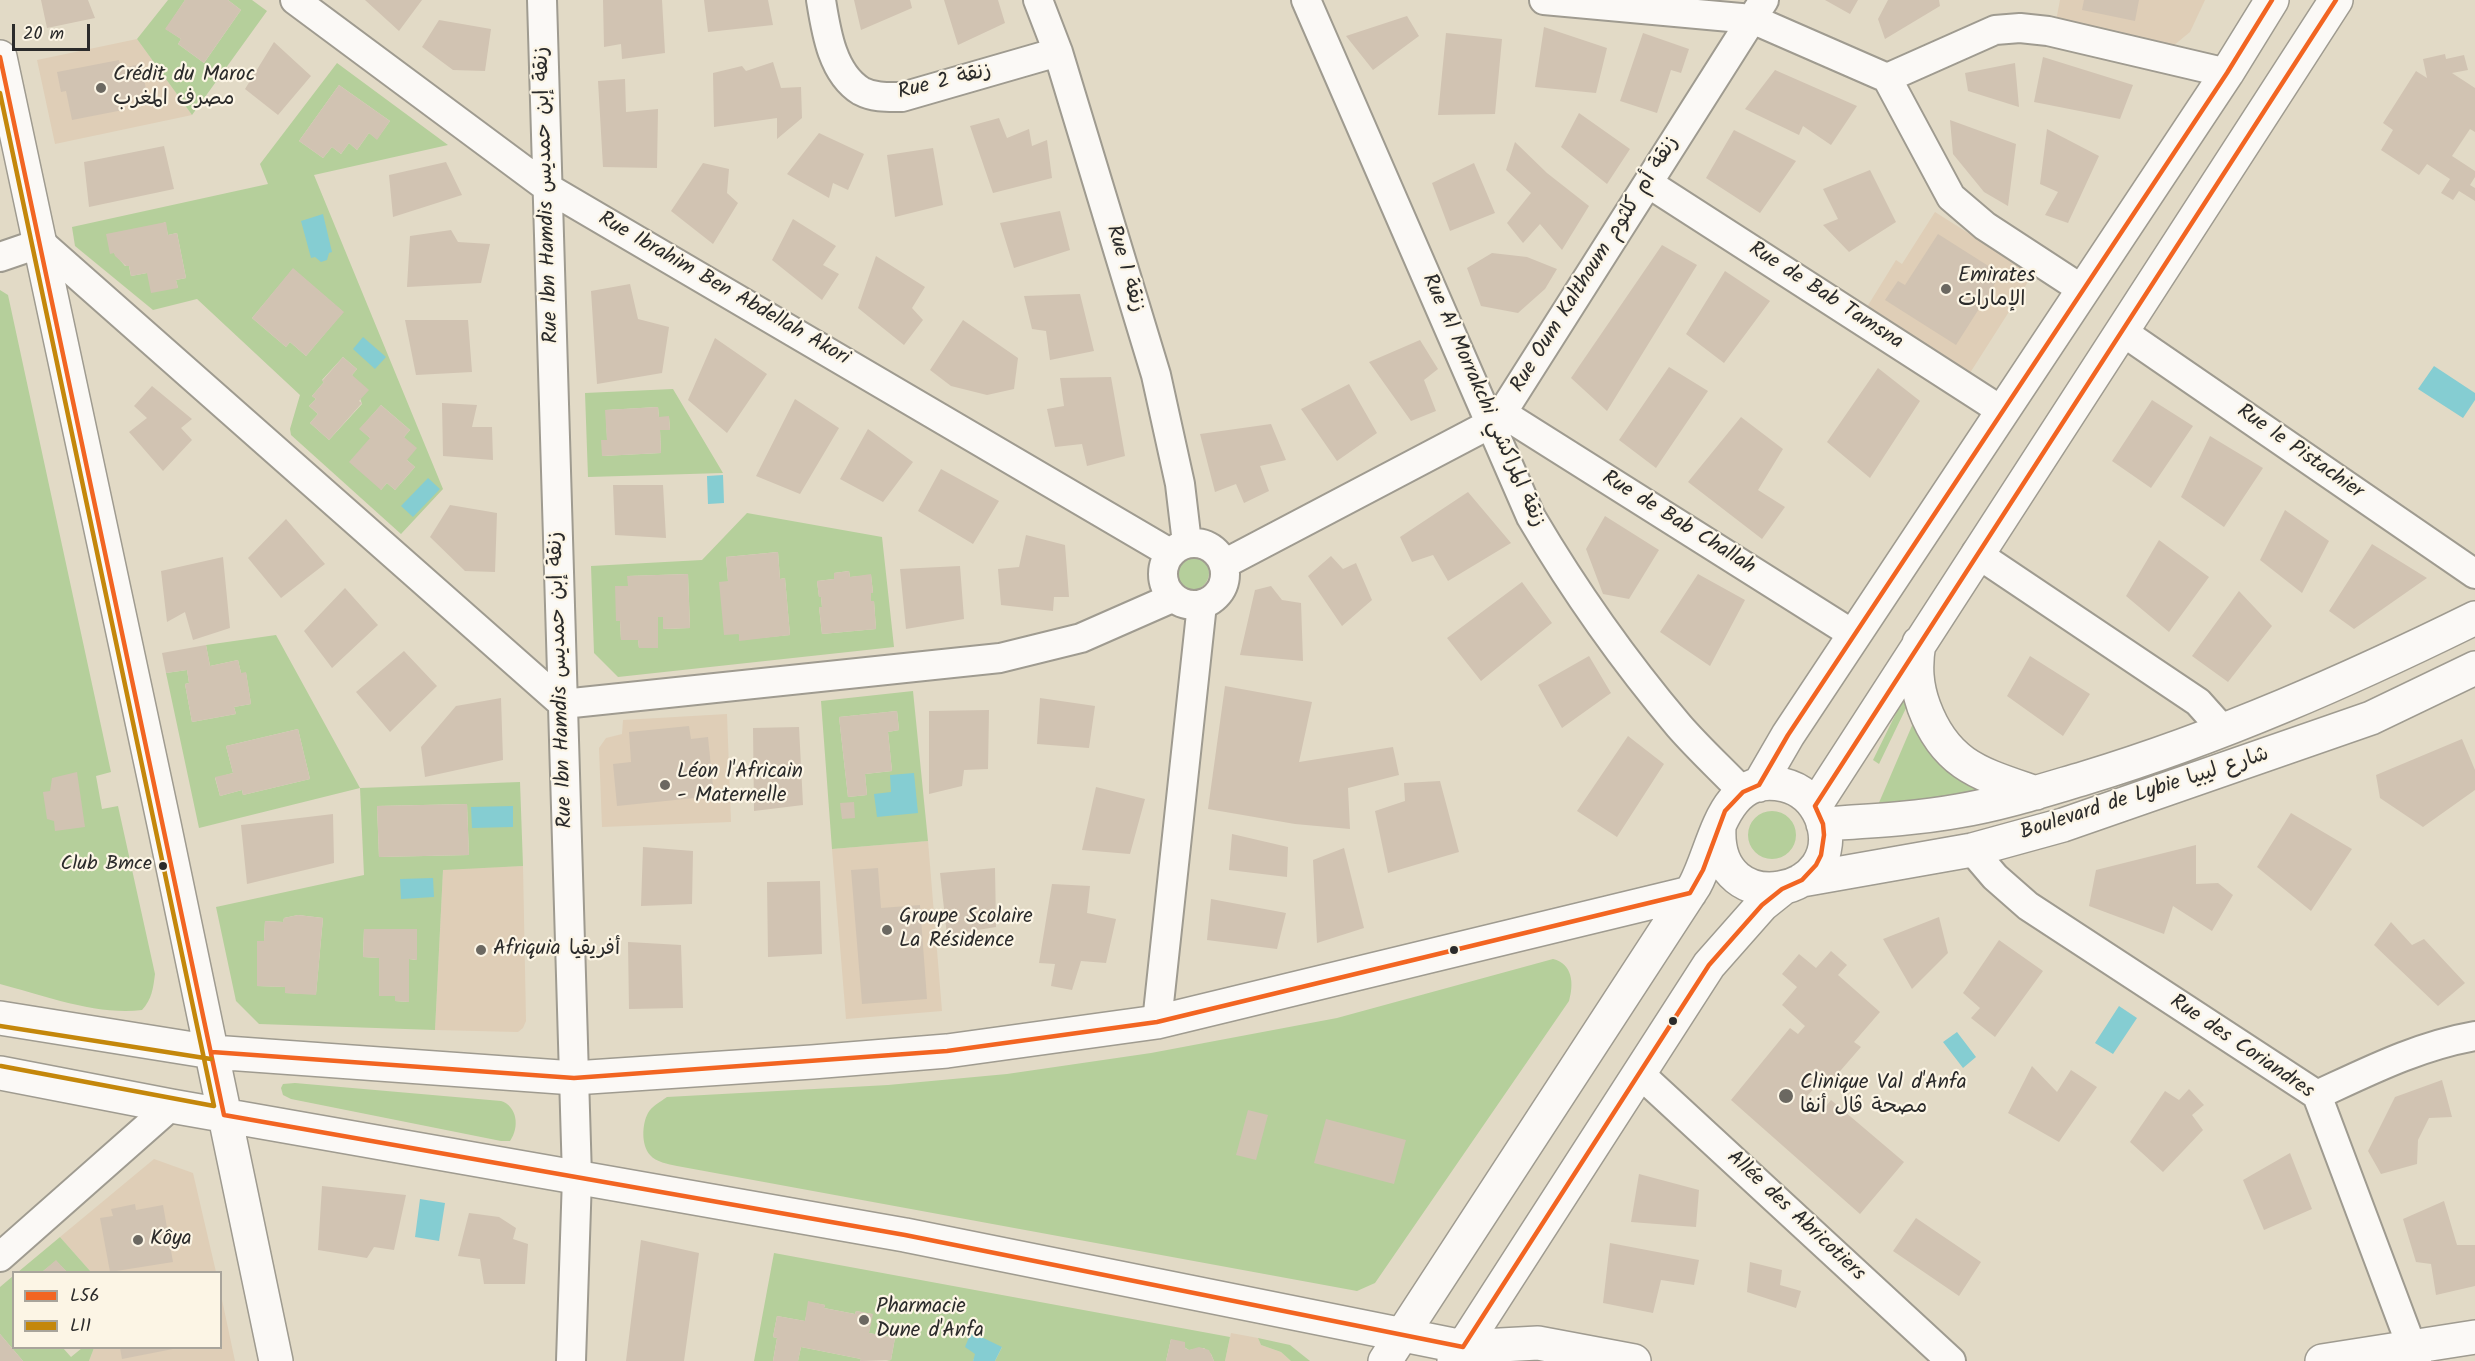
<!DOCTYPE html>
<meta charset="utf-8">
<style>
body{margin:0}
#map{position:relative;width:2475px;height:1361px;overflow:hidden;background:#e2dac6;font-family:Kalam,sans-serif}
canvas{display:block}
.legend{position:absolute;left:12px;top:1271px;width:210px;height:78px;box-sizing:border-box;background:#fcf5e5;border:2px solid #a8a49b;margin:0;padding:8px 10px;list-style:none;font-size:18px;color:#2b2b2b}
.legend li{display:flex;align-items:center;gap:12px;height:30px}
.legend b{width:30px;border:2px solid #a8a49b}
.scale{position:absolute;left:12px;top:24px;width:78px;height:27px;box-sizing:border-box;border:3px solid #2b2b2b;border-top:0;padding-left:8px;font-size:18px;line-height:21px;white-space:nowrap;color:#2b2b2b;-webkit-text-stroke:4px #fcf5e5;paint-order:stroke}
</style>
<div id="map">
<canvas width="2475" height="1361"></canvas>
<ul class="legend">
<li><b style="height:8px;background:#f26522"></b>L56</li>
<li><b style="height:8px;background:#c4870b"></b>L11</li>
</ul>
<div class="scale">20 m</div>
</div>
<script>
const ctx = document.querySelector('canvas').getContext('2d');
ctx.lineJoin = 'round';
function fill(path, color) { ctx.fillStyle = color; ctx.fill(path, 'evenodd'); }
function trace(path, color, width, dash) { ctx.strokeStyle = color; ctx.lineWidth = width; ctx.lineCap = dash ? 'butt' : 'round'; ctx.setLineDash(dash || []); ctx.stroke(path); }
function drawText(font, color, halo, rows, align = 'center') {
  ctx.font = font + ' Kalam,"Playpen Sans Arabic",sans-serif'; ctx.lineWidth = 4.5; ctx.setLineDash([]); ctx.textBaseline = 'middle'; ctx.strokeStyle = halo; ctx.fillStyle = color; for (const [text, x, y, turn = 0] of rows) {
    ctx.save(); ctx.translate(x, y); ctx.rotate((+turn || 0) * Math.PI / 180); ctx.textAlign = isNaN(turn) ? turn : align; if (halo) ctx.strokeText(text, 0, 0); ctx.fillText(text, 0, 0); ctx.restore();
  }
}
const built = new Path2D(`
 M2060 0H2205L2190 32 2173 46 2056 21Z
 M137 39 192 115 55 144 37 60Z
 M1935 212 2033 274 1970 373 1867 307 1896 260 1902 264Z
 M727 714 731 822 602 827 599 748 606 738 622 734 623 720Z
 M928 841 942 1011 846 1019 832 849Z
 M523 866 526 1021 523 1028 518 1032 435 1030 443 869Z
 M154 1159 193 1173 216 1272H91L60 1237Z
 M221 1295 235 1361H89L94 1348H220Z
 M1231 1333 1258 1338 1261 1345 1281 1352 1291 1361H1225Z`);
const green = new Path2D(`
 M168 0H185L166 29 181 39 178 44 204 63 241 10 228 0H252L267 11 192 115 137 39Z
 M337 63 448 145 314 175 443 489 401 534 291 435 290 429 300 395 197 299 153 310 75 246 72 227 268 184 260 164ZM339 85 390 121 377 139 369 133 357 150 349 143 341 154 332 147 323 158 299 141ZM165 222 168 235 177 233 186 278 176 280 178 288 147 273 131 276 129 266H125L114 253ZM293 269 343 312 306 356 290 342 286 347 252 318ZM343 357 357 369 352 375 362 404 329 440 310 423 318 414 309 406 316 399 312 396 324 382 322 380ZM381 405 410 430 404 437 407 460 415 467 395 490 387 483 381 490 370 438 360 429Z
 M0 290 8 295 111 772 96 776 102 809 118 806 155 974C153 989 152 999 142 1010 98 1016 42 995 0 984Z
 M673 389 723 473 588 477 585 393ZM658 407 659 417H669L670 430H660L661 453 602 456 607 440 606 410Z
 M747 513 882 537 894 647 618 677 594 653 591 566 702 560ZM778 552 780 579 785 578 790 635 740 640 728 581 726 557ZM849 571 850 577 871 575 873 593H871V601H874L876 629 822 634 819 607H822L821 597H819L817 581 834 579V573ZM688 574 690 628 664 629 663 617H658V648H639L638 640H621L620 621H616V586H628V576Z
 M1175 573a17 17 0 1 1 34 0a17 17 0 1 1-34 0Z
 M276 635 360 788 520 782 523 866 443 870 435 1030 259 1024 236 1001 216 907 364 875 360 788 199 828 166 673 187 670 189 683 185 684 192 722 236 714 234 707 251 704 246 673H241L238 660 210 666 206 645ZM298 729 310 779 243 795 242 790 220 796 215 778 233 773 226 746ZM467 804 469 855 379 857 377 806ZM298 915 323 918 316 994 285 993V987L257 986V942L264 941 265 921 283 922 284 918ZM364 929H417L416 960 409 959 408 1002 395 1001V996H379V958L363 957Z
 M913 691 928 841 832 849 821 701ZM897 711 899 730 888 732 892 771 865 774 867 795 848 797 839 717Z
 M1907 691 1908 704 1879 764 1873 760Z
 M1917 714 1980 789 1979 792 1878 805Z
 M1748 835a24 24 0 1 1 48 0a24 24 0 1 1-48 0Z
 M1553 959C1573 964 1574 984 1569 1001L1375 1283 1357 1291 677 1166C668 1164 656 1162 650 1155 641 1145 642 1124 648 1113 652 1106 660 1102 667 1097L888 1085 1007 1074 1151 1053 1337 1018Z
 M295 1083 501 1101C517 1106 520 1127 510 1141H501L291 1099 283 1095 281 1088 283 1084Z
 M60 1237 91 1272H67L56 1261 42 1272H18Z
 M774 1253 1230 1337 1225 1361H1214L1211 1354 1204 1348 1189 1350 1171 1339 1166 1361H995L1002 1347 976 1354 973 1361H886L891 1360 895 1338 869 1333 872 1314 856 1311 855 1314 824 1308 825 1305 809 1302 805 1321 777 1316 773 1337 777 1338 773 1361H754Z
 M13 1276 14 1348H63L71 1357 82 1348H94L89 1361H23L0 1334V1287Z
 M1258 1338 1290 1345 1310 1361H1291L1281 1352 1261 1345Z
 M801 1347 861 1359 860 1361H798Z`);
const water = new Path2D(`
 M323 214 332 252 329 253 327 260 321 262 315 257 311 258 301 221Z
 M363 337 386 357 375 369 353 349Z
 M2434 366 2475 393V400L2463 418 2418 389Z
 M723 475 724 503 708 504 707 476Z
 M428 478 440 489 413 517 401 506Z
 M914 773 918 813 877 817 874 794 891 792 890 775Z
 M513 806V827L472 828 471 807Z
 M433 878 434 897 401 899 400 879Z
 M2119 1006 2137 1018 2113 1054 2095 1043Z
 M1957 1032 1976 1057 1963 1068 1943 1042Z
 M420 1199 445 1203 439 1241 415 1237Z
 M971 1332 1002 1347 995 1361H973L975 1354 965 1347Z`);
const building = new Path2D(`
 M41 0H88L95 18 47 28Z
 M185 0H228L241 10 204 63 178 44 181 39 165 29Z
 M365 0H422L399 31Z
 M603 0H662L665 53 622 59 621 44 604 47Z
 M704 0H768L773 25 708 32Z
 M854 0H910L912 8 861 30Z
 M944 0H998L1005 23 958 45Z
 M1825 0H1858L1850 14Z
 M1888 0H1939L1940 6 1885 39 1878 19Z
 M2084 0H2139L2135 21 2082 10Z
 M1407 16 1419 36 1373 70 1346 36Z
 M439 20 491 29 485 71 453 70 422 47Z
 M1544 27 1607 48 1596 93 1535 87Z
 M1446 33 1502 39 1495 114 1438 115Z
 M1643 33 1689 49 1681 73 1671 70 1657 113 1620 101Z
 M274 42 311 76 278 115 245 89Z
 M2445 54 2446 59 2464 55 2468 70 2452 73 2475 88V132L2470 129 2452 156 2475 171V177L2470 185 2475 188V201L2459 191 2453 200 2441 193 2450 179 2427 164 2419 175 2381 150 2393 130 2383 123 2416 71 2427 78 2423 59Z
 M2043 57 2133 85 2120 119 2034 102Z
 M119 60 121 68 141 64 147 94 132 97 133 102 122 105 123 110 72 120 66 91 61 92 57 72Z
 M773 62 781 88 801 87 802 118 777 139V118L714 127 713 73 742 66 746 71Z
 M2015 63 2019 107 1968 91 1965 73Z
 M1775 70 1857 106 1831 145 1803 126 1799 135 1745 109Z
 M625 79 626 112 658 109 657 168 603 167 598 81Z
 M339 85 390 121 377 140 369 133 357 150 349 143 341 154 332 147 323 158 299 141Z
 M1579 113 1630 149 1607 184 1561 147Z
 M999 118 1007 138 1029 129 1032 146 1047 140 1052 178 993 193 970 126Z
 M1950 120 2016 144 2008 206 1984 192 1953 154Z
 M2047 129 2099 156 2068 223 2045 215 2058 192 2040 184Z
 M1734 130 1796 161 1760 213 1706 178Z
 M819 133 864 154 848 190 833 183 829 198 787 174Z
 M1515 142 1547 173 1589 206 1562 250 1540 224 1523 243 1507 223 1531 193 1506 170Z
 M164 146 174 189 89 207 84 162Z
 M933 148 943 205 895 217 887 155Z
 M446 162 462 195 393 217 389 175Z
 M703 163 729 169 727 193 738 203 713 244 671 211Z
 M1474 163 1495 213 1450 231 1432 183Z
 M1870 170 1896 222 1849 252 1823 225 1838 219 1823 189Z
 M1060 211 1070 250 1014 268 1000 223Z
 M793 219 836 246 823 265 839 274 822 300 772 260Z
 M166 222 168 235 177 233 186 278 176 280 178 288 151 293 147 273 131 276 129 266H126L115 256 114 253 110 254 106 234Z
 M451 230 458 242 490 244 481 283 407 287 410 236Z
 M1938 234 2001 274 1956 345 1885 300 1898 281 1905 285Z
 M1662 245 1697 265 1607 411 1571 378Z
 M1492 253 1527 257 1557 269 1545 289 1518 313 1481 306 1467 268Z
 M876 256 925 287 912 308 923 320 904 345 858 308Z
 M293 268 344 312 306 356 290 342 286 347 252 318Z
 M1725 271 1770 301 1724 363 1686 334Z
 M630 284 638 319 669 327 662 373 597 384 591 291Z
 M1080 294 1094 351 1050 360 1046 331 1032 329 1024 296Z
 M405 320H468L472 372 416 375Z
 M963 320 1018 358 1014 389 987 395 951 386 930 370Z
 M715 338 767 374 727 433 688 400Z
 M1420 340 1438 369 1424 380 1436 411 1411 421 1369 362Z
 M343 357 357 369 352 375 369 390 359 401 362 403 329 440 310 423 318 414 309 406 316 399 312 396 324 382 322 381Z
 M1669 367 1708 391 1656 468 1619 440Z
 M1878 368 1920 401 1870 478 1827 442Z
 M1111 377 1125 456 1087 466 1082 444 1055 447 1047 409 1064 406 1060 378Z
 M1349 384 1377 433 1337 461 1301 409Z
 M152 386 192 419 181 428 192 440 163 471 129 432 147 418 134 406Z
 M795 399 839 428 800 494 756 476Z
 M2152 400 2193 426 2151 488 2112 461Z
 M442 403 477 405 472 427H492L493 460 443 456Z
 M381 405 410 430 404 437 417 448 407 460 415 467 395 490 387 483 381 490 349 462 370 438 359 429Z
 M658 407 659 417 669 416 670 430H660L661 453 602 456 601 440H607L605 410Z
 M1741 417 1783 449 1758 490 1785 507 1762 539 1688 482Z
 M1271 424 1286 460 1260 466 1269 491 1244 503 1236 484 1215 492 1200 434Z
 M868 429 913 462 883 502 840 479Z
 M2210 436 2263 468 2224 527 2181 497Z
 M941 469 999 501 973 544 918 511Z
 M613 485H663L666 538 615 535Z
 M1468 492 1511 543 1448 581 1433 555 1412 562 1400 537Z
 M450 505 497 513 495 572 465 571 430 537Z
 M2285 510 2329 541 2302 593 2260 560Z
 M1605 516 1659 550 1629 599 1603 594 1586 549Z
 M286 519 325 564 281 598 248 558Z
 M1026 535 1065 545 1069 597H1054L1053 611 1001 605 998 569 1019 567Z
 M2159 540 2209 577 2169 632 2126 596Z
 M2372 544 2427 578 2354 629 2329 611Z
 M778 552 780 579 785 578 790 635 739 641V634L724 635 719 582 728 581 726 557Z
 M1331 556 1343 569 1356 563 1372 600 1342 626 1308 576Z
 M223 557 230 628 193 640 185 612 167 622 161 571Z
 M960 566 964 619 906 629 900 569Z
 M849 571 850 577 871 574 873 593H871V601H874L876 629 822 634 819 607H822L821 597H819L817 581 834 579V573Z
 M688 574 690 628 663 629V617H658V648H639L638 640H621L620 621H616L615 586H628L627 576Z
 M1698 574 1745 600 1710 666 1660 632Z
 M1522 582 1552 623 1481 681 1447 638Z
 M1271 586 1282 600 1301 603 1303 661 1240 655 1255 590Z
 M345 588 378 625 332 668 304 631Z
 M2239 591 2272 626 2228 682 2192 656Z
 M206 645 210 666 238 660 241 673 246 672 251 704 234 707 236 714 192 722 185 684 189 683 187 670 166 673 162 653Z
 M404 651 437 686 390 732 356 692Z
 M1589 656 1611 693 1562 728 1538 685Z
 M2030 656 2090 694 2063 736 2007 696Z
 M1225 686 1312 702 1299 762 1393 747 1399 775 1348 788 1350 829 1295 824 1208 809Z
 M501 698 503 760 425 777 421 747 456 706Z
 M1040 698 1095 706 1089 748 1037 744Z
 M989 710 988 769 964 770 962 786 929 794V711Z
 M897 711 899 730 888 732 892 771 865 774 867 795 848 797 839 717Z
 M689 726 691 739 708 737 714 796 617 806 613 764 631 762 629 732Z
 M799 727 803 805 754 811 753 728Z
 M298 729 310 779 243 795 242 790 220 796 215 777 233 773 226 746Z
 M1628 736 1664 764 1617 837 1577 811Z
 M2462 739 2475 770V790L2423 827 2380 798 2376 775Z
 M77 772 85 827 55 831 54 821 47 819 43 792 50 791 52 778Z
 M1440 781 1459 852 1388 873 1375 811 1405 801 1404 783Z
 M1096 787 1145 799 1130 854 1082 850Z
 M854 802 855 818 842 819 840 803Z
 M467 804 469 855 379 857 377 806Z
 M2291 813 2352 849 2311 911 2257 867Z
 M333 814 334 863 247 884 241 825Z
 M1232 834 1288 847 1287 877 1229 870Z
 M2196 845V884L2218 883 2233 895 2212 931 2173 906 2164 934 2089 906 2096 870Z
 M643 847 693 851 692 904 641 906Z
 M1344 848 1364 928 1317 943 1313 860Z
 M878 868 881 908 920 905 927 999 862 1004 851 870Z
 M995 868 996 927 947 935 940 873Z
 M820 881 822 954 768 957 767 882Z
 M1052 884 1090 886 1087 913 1116 919 1106 963 1081 961 1072 990 1051 986 1055 964 1039 963Z
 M1211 899 1286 913 1277 949 1207 940Z
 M298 915 323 918 316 995 285 993V987L257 986V941H264L265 921 283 922 284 918Z
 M1939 917 1948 953 1912 989 1883 939Z
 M2391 922 2412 945 2424 939 2465 983 2438 1006 2374 945Z
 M364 929H417V960L409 959V1002L395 1001V996H379V958L363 957Z
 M1999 940 2043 971 1995 1037 1971 1018 1980 1008 1963 993Z
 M628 942 681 945 683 1008 629 1009Z
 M1831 951 1847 965 1838 975 1880 1012 1854 1042 1861 1047 1828 1085 1822 1080 1807 1096 1823 1110 1831 1100 1904 1162 1860 1214 1731 1100 1790 1028 1798 1034 1805 1026 1782 1005 1797 987 1782 974 1799 954 1816 968Z
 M2032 1066 2057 1092 2071 1070 2097 1087 2059 1142 2008 1113Z
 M2442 1080 2452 1117 2429 1118 2418 1140 2417 1164 2381 1174 2368 1151 2395 1097Z
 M2189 1089 2204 1105 2192 1115 2203 1130 2163 1172 2130 1142 2165 1091 2179 1100Z
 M1248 1110 1268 1115 1256 1160 1236 1155Z
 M1326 1119 1406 1140 1394 1184 1314 1163Z
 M2290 1153 2312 1209 2264 1230 2243 1180Z
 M1639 1174 1699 1190 1696 1227 1631 1222Z
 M322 1186 406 1195 394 1250 374 1247 367 1258 318 1250Z
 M2444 1201 2457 1245H2475V1286L2436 1295 2431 1264 2416 1262 2403 1219Z
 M135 1204 136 1210 163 1205 173 1262 110 1272 100 1218 113 1216 111 1209Z
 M469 1213 499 1217 516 1228 513 1239 528 1244 525 1284H484L480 1259 458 1256Z
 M1916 1218 1981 1262 1959 1296 1893 1251Z
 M641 1240 699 1253 684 1361H626Z
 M1610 1243 1699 1260 1694 1285 1661 1280 1653 1313 1603 1303Z
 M56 1260 67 1272H42Z
 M1750 1262 1782 1270 1780 1285 1801 1291 1796 1308 1747 1292Z
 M808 1301 825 1305 824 1308 855 1314 856 1311 873 1314 869 1333 895 1338 891 1360 860 1361 861 1359 801 1347 798 1361H773L777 1338 773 1337 777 1316 805 1321Z
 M0 1334 23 1361H0Z
 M1171 1339 1185 1342V1348L1189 1350 1199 1347 1209 1350 1214 1361H1166Z
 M120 1348H173V1349L122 1359Z`);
const minor = new Path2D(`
 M295 0 548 188 1170 553
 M542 0 577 1177 571 1361
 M821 0C826 31 832 73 861 91 874 98 889 97 902 97L1058 52
 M1038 0 1058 52 1156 375 1180 484 1187 543
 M1306 0 1531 517C1574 590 1624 661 1679 726 1699 749 1722 770 1743 792
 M1544 0 1752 19 1887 78 1951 197 1985 226 2083 290
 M1887 78 1995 30 2020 28 2048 31 2227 73
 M1648 183 2002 411
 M0 257 41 243 563 704 1000 658 1081 638 1172 598
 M2123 332 2475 574
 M1502 413 1854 635
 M1163 574a31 31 0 1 1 62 0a31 31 0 1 1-62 0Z
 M1976 553 2198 702 2223 730
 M1224 564 1490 424 1502 413 1764 0
 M1972 850 1995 877 2028 906 2317 1095 2417 1361
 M1157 1022 1202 604
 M1640 1074 1951 1361
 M2317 1095C2369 1071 2418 1046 2475 1036
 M0 1257 171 1106`);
const tertiary = new Path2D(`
 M1463 1347 1538 1343 1634 1361
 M2322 1361 2475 1337`);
const secondary = new Path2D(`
 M0 57 164 824 276 1361
 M1919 643C1915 666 1916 685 1924 707 1946 766 1981 774 2036 793
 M1759 785 1788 735 2227 73 2272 0
 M1815 806C1987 536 2163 269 2336 0
 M1823 824C1868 821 1914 819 1958 811 2001 804 2044 790 2085 778 2220 737 2349 680 2475 618
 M1802 880 1972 850 2063 825 2371 718 2475 668
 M0 1018 212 1052 574 1078 812 1062 947 1051 1157 1022 1690 893
 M0 1073 171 1106 905 1235 1463 1347
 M1385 1361 1695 885C1716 846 1722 771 1784 785 1801 789 1814 801 1821 817 1852 896 1714 924 1719 828
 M1454 1361 1709 965 1762 905 1782 889`);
const bus1 = new Path2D(`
 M0 57 224 1115 905 1235 1463 1347 1709 965 1762 905 1782 889 1802 880 1816 865 1821 855 1824 835 1823 824 1815 806 2336 0
 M212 1052 574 1078 947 1051 1157 1022 1690 893 1703 870 1725 811 1743 792 1759 785 1788 735 2227 73 2272 0`);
const bus2 = new Path2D(`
 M0 93 214 1106 1 1066
 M0 1026 211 1059`);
const markers = [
 [101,88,6,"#6b6861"],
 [1946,289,6,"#6b6861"],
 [665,785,6,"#6b6861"],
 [163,866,5,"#2b2b2b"],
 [887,930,6,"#6b6861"],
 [481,950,6,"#6b6861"],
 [1454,950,5,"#2b2b2b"],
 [1673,1021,5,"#2b2b2b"],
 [1786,1096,8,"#6b6861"],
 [138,1240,6,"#6b6861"],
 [864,1320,6,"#6b6861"]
];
const busNames = [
 ["Club Bmce",152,866]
];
const poiNames = [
 ["Crédit du Maroc",113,76],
 ["مصرف المغرب",113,100],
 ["Emirates",1958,277],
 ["الإمارات",1958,301],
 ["Léon l'Africain",677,773],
 ["- Maternelle",677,797],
 ["Groupe Scolaire",899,918],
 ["La Résidence",899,942],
 ["Afriquia أفريقيا",493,950],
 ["Clinique Val d'Anfa",1800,1084],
 ["مصحة ڤال أنفا",1800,1108],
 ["Kôya",150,1240],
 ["Pharmacie",876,1308],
 ["Dune d'Anfa",876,1332]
];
const streetNames = [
 ["Rue 2 زنقة",945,83,-14],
 ["Rue Ibn Hamdis زنقة إبن حمديس",548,195,-92],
 ["Rue Oum Kalthoum زنقة أم كلثوم",1596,265,-58],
 ["Rue 1 زنقة",1124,269,73],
 ["Rue Ibrahim Ben Abdellah Akori",723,290,30],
 ["Rue de Bab Tamsna",1825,297,33],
 ["Rue Al Morrakchi زنقة المراكشي",1482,401,66],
 ["Rue le Pistachier",2299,453,35],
 ["Rue de Bab Challah",1678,524,32],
 ["Rue Ibn Hamdis زنقة إبن حمديس",562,680,-92],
 ["Boulevard de Lybie شارع ليبيا",2145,795,-18],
 ["Rue des Coriandres",2241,1048,34],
 ["Allée des Abricotiers",1795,1217,43]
];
fill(built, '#dfceb7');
fill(green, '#b5cf9b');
fill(water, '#85cdd2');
fill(building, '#d1c3b2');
trace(minor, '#9f9b90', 32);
trace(tertiary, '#9f9b90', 36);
trace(secondary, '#9f9b90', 36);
trace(minor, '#fbf9f6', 28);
trace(tertiary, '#fbf9f6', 33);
trace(secondary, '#fbf9f6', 33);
trace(bus1, '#f26522', 4.5);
trace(bus2, '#c4870b', 4.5);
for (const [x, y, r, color] of markers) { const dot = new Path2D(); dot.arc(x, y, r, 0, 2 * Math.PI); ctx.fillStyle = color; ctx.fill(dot); trace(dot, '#fcf5e5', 2); }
drawText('20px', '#2b2b2b', '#fcf5e5', busNames, 'right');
drawText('21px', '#2b2b2b', '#fcf5e5', poiNames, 'left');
drawText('21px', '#2b2b2b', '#fcf5e5', streetNames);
</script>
